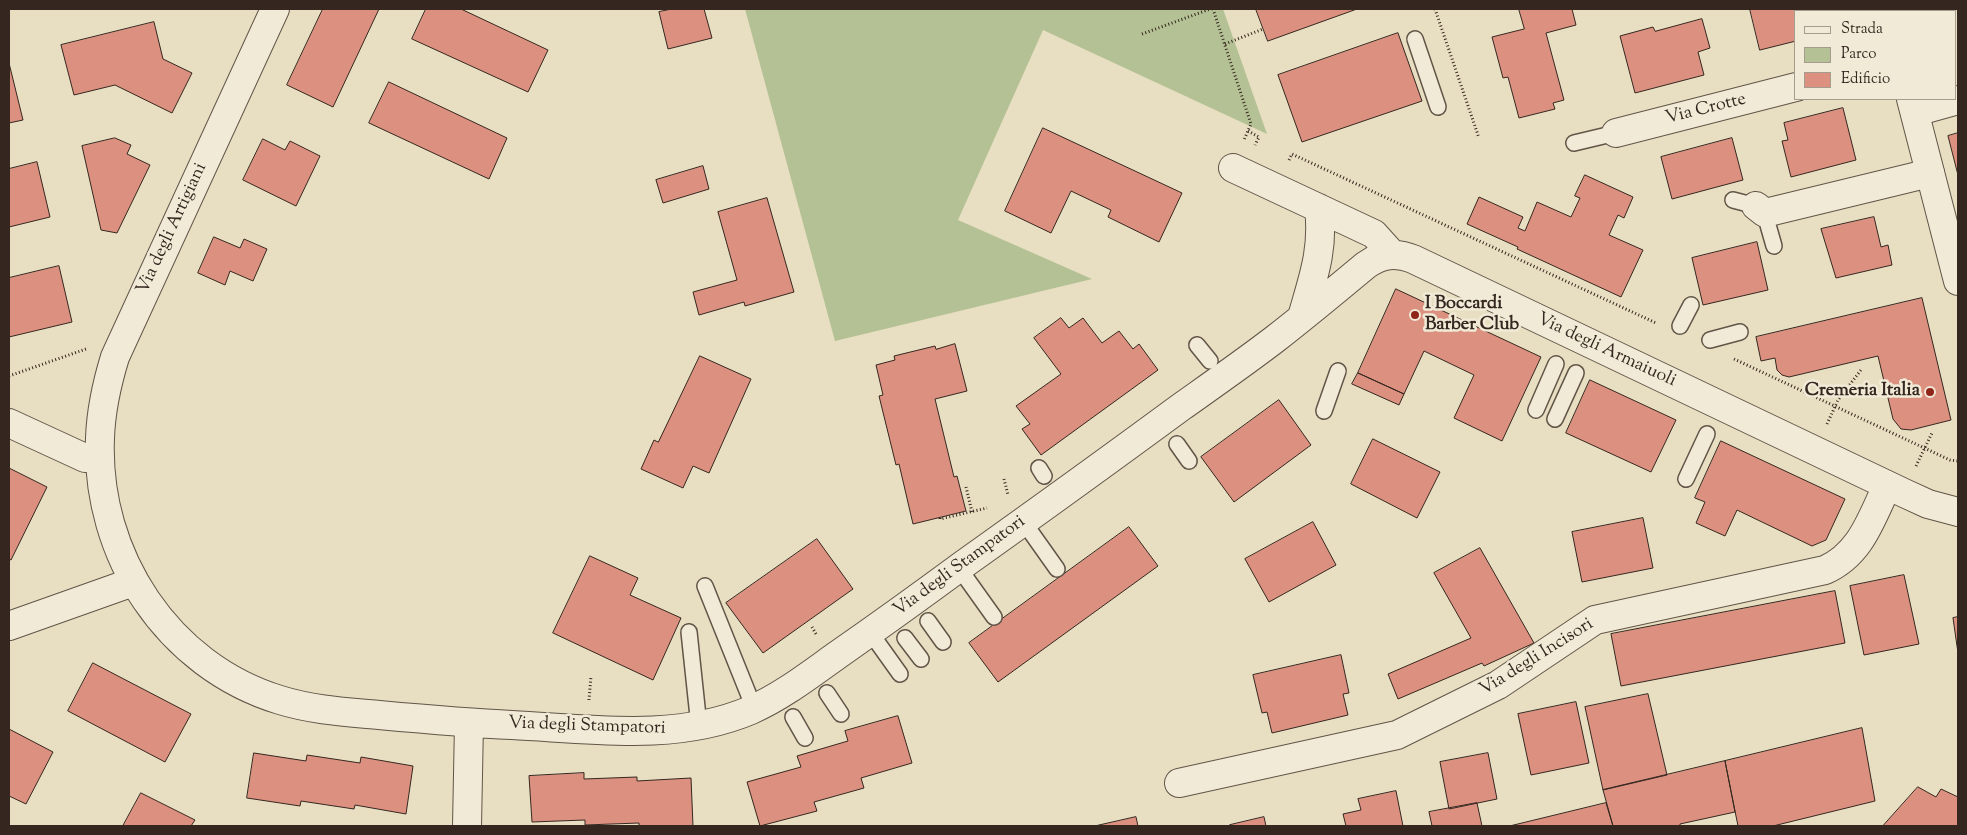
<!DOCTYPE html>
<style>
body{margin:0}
#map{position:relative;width:1967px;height:835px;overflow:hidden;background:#e8dec1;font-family:"Sorts Mill Goudy",serif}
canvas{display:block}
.frame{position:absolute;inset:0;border:10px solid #35271f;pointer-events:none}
.legend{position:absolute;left:1794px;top:10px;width:162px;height:90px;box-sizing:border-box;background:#f0ead7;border:1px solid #a59c8d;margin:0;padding:6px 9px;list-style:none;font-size:15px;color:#35271f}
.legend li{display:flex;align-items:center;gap:10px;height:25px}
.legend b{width:25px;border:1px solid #a59c8d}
</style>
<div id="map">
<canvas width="1967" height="835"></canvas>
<div class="frame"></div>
<ul class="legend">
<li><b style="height:6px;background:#f0ead7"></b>Strada</li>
<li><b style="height:14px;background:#b4c194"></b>Parco</li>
<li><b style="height:14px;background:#dc9080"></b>Edificio</li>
</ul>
</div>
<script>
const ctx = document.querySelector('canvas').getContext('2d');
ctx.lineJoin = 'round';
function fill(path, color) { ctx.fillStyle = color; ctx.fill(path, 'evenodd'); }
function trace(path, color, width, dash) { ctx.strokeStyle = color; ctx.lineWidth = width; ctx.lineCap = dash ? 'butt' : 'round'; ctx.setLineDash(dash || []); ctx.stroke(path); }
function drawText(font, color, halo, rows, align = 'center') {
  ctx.font = font + ' "Sorts Mill Goudy",serif'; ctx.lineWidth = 5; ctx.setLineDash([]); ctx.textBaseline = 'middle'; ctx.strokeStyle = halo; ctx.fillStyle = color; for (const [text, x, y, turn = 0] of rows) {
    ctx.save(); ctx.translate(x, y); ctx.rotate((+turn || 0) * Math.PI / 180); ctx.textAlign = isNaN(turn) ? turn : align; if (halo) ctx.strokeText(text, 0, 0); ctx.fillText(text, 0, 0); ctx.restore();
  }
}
const green = new Path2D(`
 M745 9H1223L1267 134 1043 30 958 220 1092 279 835 341Z`);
const building = new Path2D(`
 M323 9H379L333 107 287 85Z
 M426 9H461L548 50 528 92 412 39Z
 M672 9H704L712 38 668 49 659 12Z
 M1256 9H1357L1268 41Z
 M1519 9H1572L1576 25 1546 33 1564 100 1553 103 1555 109 1519 118 1508 77 1503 78 1492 37 1524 29Z
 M1750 9H1805L1806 11H1796V41L1760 50Z
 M1814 9H1847L1848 11H1815Z
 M1702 19 1710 48 1698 52 1704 75 1635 93 1620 36 1653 27 1655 31Z
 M154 22 163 59 192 73 172 113 115 85 74 95 61 45Z
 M1398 33 1422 101 1302 142 1278 75Z
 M9 63 23 120 9 123Z
 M389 82 507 138 489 179 369 123Z
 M1843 108 1856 160 1791 177 1782 141 1788 140 1784 123Z
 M1043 128 1182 193 1159 242 1108 217 1111 210 1071 191 1051 233 1005 211Z
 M1958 133V175L1948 136Z
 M115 138 131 145 127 154 150 165 117 233 101 230 82 146Z
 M1732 138 1743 180 1672 199 1661 157Z
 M263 139 285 150 290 141 320 156 296 206 243 180Z
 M37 162 50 217 9 227V169Z
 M703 166 709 189 663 203 656 180Z
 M1585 175 1633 197 1624 218 1618 215 1609 235 1643 250 1621 297 1517 249 1518 247 1467 224 1479 197 1523 217 1518 228 1525 231 1537 202 1571 217 1580 198 1575 196Z
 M767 198 794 292 745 306 744 302 699 315 693 292 737 280 718 212Z
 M1874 217 1881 247 1888 245 1892 265 1836 278 1821 229Z
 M214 237 240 248 244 239 267 249 253 281 230 271 225 285 198 273Z
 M1757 242 1768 290 1703 305 1692 258Z
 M59 266 72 322 9 337V278Z
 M1396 289 1541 357 1502 441 1454 418 1474 375 1424 351 1404 394 1358 373Z
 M1922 298 1951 420 1911 430 1901 429 1893 419 1878 356 1789 377 1782 375 1777 370 1775 358 1761 361 1756 337Z
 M1061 318 1069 328 1083 318 1102 343 1119 331 1133 349 1139 344 1158 370 1041 455 1022 429 1030 424 1016 406 1061 374 1034 338Z
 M955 344 967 391 935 399 954 477 957 476 966 511 913 524 899 464 896 465 879 396 883 395 876 365 895 360 894 356 935 346 936 349Z
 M700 356 751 379 709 473 693 466 683 488 641 469 654 440 658 442Z
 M1358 373 1404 394 1399 405 1352 384Z
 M1590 380 1676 420 1651 472 1566 433Z
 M1279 400 1311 445 1234 502 1201 457Z
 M1373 439 1440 472 1417 518 1351 484Z
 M1721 441 1845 499 1826 540 1812 546 1737 510 1725 536 1696 523 1705 502 1695 498Z
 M9 468 47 487 11 560 9 559Z
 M1643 518 1653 568 1582 582 1572 532Z
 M1313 522 1336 565 1269 602 1245 559Z
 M1129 527 1158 566 998 682 969 643Z
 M817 539 853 589 763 653 726 603Z
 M1480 548 1534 643 1484 666 1482 663 1398 699 1388 674 1471 638 1434 573Z
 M590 556 638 578 630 595 681 618 653 680 553 633Z
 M1904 575 1919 644 1864 655 1850 586Z
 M1835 591 1845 643 1621 686 1611 634Z
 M1958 617V653L1953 618Z
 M1341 655 1349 693 1343 694 1348 715 1272 733 1267 712 1262 713 1253 675Z
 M93 663 191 714 165 762 68 711Z
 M1648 694 1667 775 1603 790 1585 707Z
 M1576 702 1589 763 1531 775 1518 714Z
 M898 716 912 763 861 778 864 788 814 802 817 811 760 826 747 782 801 767 797 756 848 741 845 731Z
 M1862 728 1875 801 1773 826H1738L1725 761Z
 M9 729 53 752 26 804 9 796Z
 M254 753 306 761 307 755 360 763 361 757 413 766 406 814 355 805 354 809 301 801 300 806 247 798Z
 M1488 753 1497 799 1449 809 1440 762Z
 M1725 761 1735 812 1680 824V826H1613L1603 790Z
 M584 773V779L637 777V781L691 778 693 826H639V823L585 825V820L532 822 529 776Z
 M1918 787 1936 797 1941 789 1958 797V826H1883Z
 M1396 791 1403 826H1346L1343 814 1361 810 1358 799Z
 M141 793 195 820 191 826H123Z
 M1477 803 1482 826H1432L1429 812Z
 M1606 803 1613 826H1510Z
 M1136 817 1138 826H1095Z
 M1264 817 1266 826H1231L1230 825Z`);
const path = new Path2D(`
 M1213 9 1251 124 1244 140
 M1435 9 1479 138
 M1142 34 1210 9
 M1225 44 1263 29
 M1248 131 1259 137 1255 145
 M1289 160 1292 154 1656 323
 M1734 359 1950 460 1958 461
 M9 376 86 349
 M1827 424 1838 400 1861 370
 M1916 466 1932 433
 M1004 479 1008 495
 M966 487 972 512
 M940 518V519L987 508
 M812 627 816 634
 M589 700 591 676`);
const service = new Path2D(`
 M1415 39 1438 107
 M1574 143 1616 133
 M1733 200 1756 206
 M1768 225 1774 246
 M1680 326 1691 305
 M1710 340 1740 332
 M1197 345 1210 361
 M1536 410 1556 364
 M1324 411 1338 371
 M1555 419 1576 373
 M1177 444 1189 461
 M1039 468 1044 476
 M1686 479 1707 434
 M1023 521 1057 569
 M959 568 994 617
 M705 586 754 708
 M928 621 943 642
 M689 632 699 726
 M870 632 900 674
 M905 638 921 659
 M827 693 841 714
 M793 717 805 738`);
const minor = new Path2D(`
 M275 9 115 357C107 383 101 410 100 438 95 555 168 666 280 700 312 710 346 712 379 715 423 719 468 723 512 725 592 729 676 742 751 710 782 696 808 676 836 656 879 626 922 595 964 564 1037 512 1109 460 1181 407 1212 385 1245 362 1275 339 1306 315 1336 290 1366 265 1381 254 1396 252 1413 259L1904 493 1928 504 1958 512
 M1915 112 1958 100
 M1616 133 1796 87
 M1233 168 1374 234 1392 254
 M1756 206 1765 213 1930 173
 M1302 317C1313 278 1324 250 1319 208
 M9 423 85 458H100
 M9 626 133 582
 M1179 783 1397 735 1498 685 1595 620 1825 570C1861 554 1871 519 1887 486
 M467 826 469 723`);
const tertiary = new Path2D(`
 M1888 9V11
 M1911 99 1958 281`);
const markers = [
 [1415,315,5,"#8f2418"],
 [1930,392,5,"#8f2418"]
];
const streetNames = [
 ["Via Crotte",1706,110,-14],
 ["Via degli Artigiani",173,229,-65],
 ["Via degli Armaiuoli",1606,351,25],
 ["Via degli Stampatori",960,567,-36],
 ["Via degli Incisori",1537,658,-32],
 ["Via degli Stampatori",587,727,2]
];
const poiNames = [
 ["I Boccardi",1425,305],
 ["Barber Club",1425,326],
 ["Cremeria Italia",1920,392,"right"]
];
fill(green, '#b4c194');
fill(building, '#dc9080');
trace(building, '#35271f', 1);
trace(service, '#625548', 18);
trace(minor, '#625548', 30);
trace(tertiary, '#625548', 30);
trace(path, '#35271f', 3, [1, 2.5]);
trace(service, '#f0ead7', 15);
trace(minor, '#f0ead7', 28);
trace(tertiary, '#f0ead7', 28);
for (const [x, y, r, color] of markers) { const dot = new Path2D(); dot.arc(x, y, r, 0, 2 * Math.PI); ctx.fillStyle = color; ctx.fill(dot); trace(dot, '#f0ead7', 2); }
drawText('18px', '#35271f', '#f0ead7', streetNames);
drawText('bold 18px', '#35271f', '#f0ead7', poiNames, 'left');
</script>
